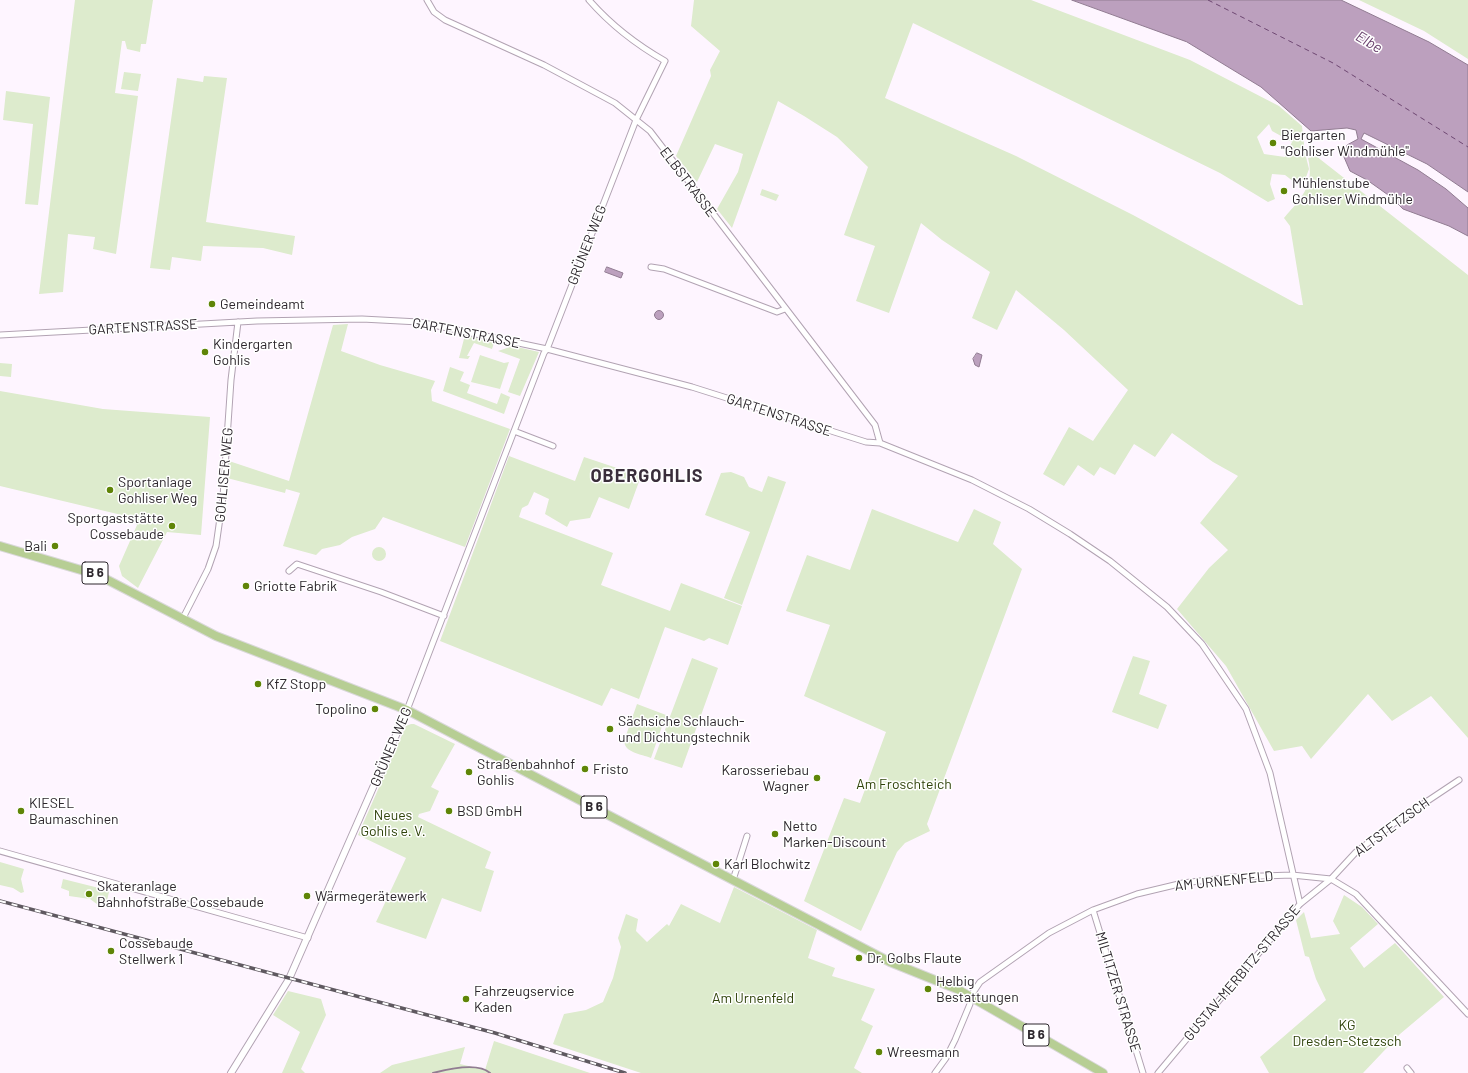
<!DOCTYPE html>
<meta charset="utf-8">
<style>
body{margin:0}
canvas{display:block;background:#fef5ff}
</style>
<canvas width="1468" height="1073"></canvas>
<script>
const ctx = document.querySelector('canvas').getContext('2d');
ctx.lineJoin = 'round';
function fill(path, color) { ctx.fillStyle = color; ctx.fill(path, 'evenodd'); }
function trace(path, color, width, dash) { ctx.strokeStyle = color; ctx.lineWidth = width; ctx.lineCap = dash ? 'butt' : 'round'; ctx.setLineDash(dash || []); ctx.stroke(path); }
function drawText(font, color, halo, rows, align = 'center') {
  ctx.font = font + ' Barlow,sans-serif'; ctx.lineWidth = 3; ctx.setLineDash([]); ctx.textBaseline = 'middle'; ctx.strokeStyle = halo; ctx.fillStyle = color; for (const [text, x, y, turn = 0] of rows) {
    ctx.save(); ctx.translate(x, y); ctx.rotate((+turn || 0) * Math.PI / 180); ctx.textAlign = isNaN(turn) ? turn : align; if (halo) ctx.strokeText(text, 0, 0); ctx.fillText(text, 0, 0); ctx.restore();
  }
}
const green = new Path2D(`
 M75 0H153L146 44H141L140 52 127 49 125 41H122L115 93 138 96 116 254 93 249 95 237 68 234 63 292 39 294Z
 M694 0H1031L1190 60 1279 106 1302 126 1305 153 1309 169 1302 188 1285 175 1272 174 1270 184 1275 199 1268 202 1220 173 913 23 885 98 1016 156 1133 215 1299 305H1303L1290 226 1284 218C1301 198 1315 186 1308 158L1316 156 1468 275V738L1431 696 1392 721 1368 694 1311 759 1302 746 1274 751 1226 666 1177 609 1209 568 1228 550 1200 523 1238 476 1213 462 1172 433 1155 457 1134 444 1115 475 1100 467 1094 476 1078 465 1064 486 1043 474 1069 427 1093 441 1128 390 1064 330 1016 290 997 330 972 318 990 272 942 240 921 223 889 313 856 301 875 246 844 235 868 167 837 137 804 116 778 101 732 228 717 209 738 172 743 154 715 144 697 182 676 156 711 76 710 70 720 51 691 26ZM1269 124 1272 131 1292 142 1285 157 1264 154 1257 137Z
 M1359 0H1468V59L1424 31Z
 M124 72 141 74 138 91 121 89Z
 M204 76 227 78 206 222 295 236 292 255 263 248 203 246 201 261 172 257 170 270 150 268 177 78 203 82Z
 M6 91 50 97 38 205 25 204 33 124 3 120Z
 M762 189 779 195 776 201 760 195Z
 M348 324 341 351 380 365 435 381 431 390 432 401 510 429 465 547 383 517 375 529 352 537 340 545 322 549 316 555 283 546 300 493 286 489 285 493 227 478 229 461 289 481 333 325Z
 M465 335 494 343 492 349 474 343 467 356H470L468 359 459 358Z
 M513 346 539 352 520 396 508 392 520 359 498 351Z
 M480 355 504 363 509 362 500 389 471 382Z
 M0 363 12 364 11 377 0 376Z
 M450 367 464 372 460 381 470 385 467 393 497 404 501 393 510 397 504 414 443 391Z
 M0 391 103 409 210 417 201 535 167 532 138 588 122 576 119 566 137 525 130 517 0 486Z
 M509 456 575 481 584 457 641 476 629 509 599 497 590 518 570 521 567 527 545 514 549 499 534 492 528 505 522 508 519 517 613 553 601 585 670 611 681 583 742 606 728 645 709 638 704 641 665 627 639 699 611 688 602 706 440 641Z
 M731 472 744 477 749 487 762 492 768 476 786 482 742 605 724 598 750 532 705 515 721 473Z
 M872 509 958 542 974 509 1001 522 993 544 1022 569 927 824 930 831 905 843 897 852 861 931 804 901 844 798 860 803 886 732 804 696 830 625 786 611 807 555 850 570Z
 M372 554a7 7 0 1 1 14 0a7 7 0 1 1-14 0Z
 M1133 656 1150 661 1139 694 1167 705 1158 729 1112 712Z
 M692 658 718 668 682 768 654 759Z
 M637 704 666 715 651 758C641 754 625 753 624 741Z
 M411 724H414L455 744 431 787 439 791 430 811 419 814 418 817 491 852 485 868 494 871 481 912 442 898 426 939 376 922 406 858 358 835 406 726Z
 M0 862 24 869 21 879 24 892 21 893 13 888 0 885Z
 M63 879 107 890 109 892 106 905 101 907 90 899 69 896V891L61 888Z
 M734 887 817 930 808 958 835 968 832 976 875 989 861 1020 873 1026 854 1068 862 1073H641L553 1044 564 1014 586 1010 603 1002 613 978 621 947 618 938 626 914 638 919 636 931 647 942 667 924 669 926 681 904 720 923Z
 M1344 895 1362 907 1378 924 1350 948 1364 968 1395 943 1444 997 1400 1034 1363 1073H1269L1260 1057 1326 1000 1316 979 1309 957 1305 956 1296 920 1304 912 1311 938 1340 934 1333 921Z
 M288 991 321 999 326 1015 301 1069 305 1073H282L300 1032 273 1015Z
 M494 1041 590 1073H380L392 1065 465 1047 460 1064 485 1070Z`);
const water = new Path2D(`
 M1072 0H1341L1429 42 1468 65V192L1427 164 1364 133 1361 139 1418 170 1446 189 1468 208V236L1449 226 1403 209 1391 197 1367 180 1350 171 1344 157 1347 145 1358 139 1356 130 1347 128 1311 131 1261 87 1187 42Z
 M607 267 623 273 621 278 605 272Z
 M654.5 315a4.5 4.5 0 1 1 9 0a4.5 4.5 0 1 1-9 0Z
 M977 353 982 355 979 367 975 365 973 359Z`);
const stream = new Path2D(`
 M433 1073C448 1069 478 1062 490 1073`);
const ferry = new Path2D(`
 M1208 0 1333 63 1468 147`);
const minor = new Path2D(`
 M427 0 434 12 445 20 544 65 602 96 615 103 650 131 875 425 880 443
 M651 267 664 269 777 312 785 309
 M0 335 257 321 362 319 419 322 547 349 692 387 866 442 880 443 972 480 1029 509 1070 534 1110 561 1167 607 1202 644 1246 709 1270 773 1300 904
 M514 431 553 446
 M289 571 297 564 381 592 444 616
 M182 620 208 569 216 546 223 497 231 380 238 322
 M407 710 544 353 547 349 636 120 665 61C637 45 610 24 589 0
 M0 851 308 938
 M733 880 747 836
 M1093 910 1143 1073
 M1407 1068 1411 1073
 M935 1073 946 1058 955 1040 970 1004V997L980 982 1049 933 1093 910 1137 894 1183 883 1233 877 1292 875 1331 879 1356 894 1468 1014
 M1158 1073 1300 904 1331 879 1356 852 1396 822 1459 780`);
const tertiary = new Path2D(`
 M231 1073 289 979 407 710`);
const primary = new Path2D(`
 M0 546 98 575 216 636 407 710 890 962 957 989 1103 1073`);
const rail = new Path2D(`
 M0 901 495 1033 625 1073`);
const markers = [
 [1273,143,4,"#5f8507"],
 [1284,191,4,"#5f8507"],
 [212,304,4,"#5f8507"],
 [205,352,4,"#5f8507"],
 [110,490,4,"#5f8507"],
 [172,526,4,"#5f8507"],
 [55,546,4,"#5f8507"],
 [246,586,4,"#5f8507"],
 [258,684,4,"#5f8507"],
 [375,709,4,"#5f8507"],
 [610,729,4,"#5f8507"],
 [585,769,4,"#5f8507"],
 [469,772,4,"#5f8507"],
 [817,778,4,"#5f8507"],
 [21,811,4,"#5f8507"],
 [449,811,4,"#5f8507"],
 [775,834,4,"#5f8507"],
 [716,864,4,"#5f8507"],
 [89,894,4,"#5f8507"],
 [307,896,4,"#5f8507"],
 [111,951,4,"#5f8507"],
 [859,958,4,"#5f8507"],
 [928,989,4,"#5f8507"],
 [466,999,4,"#5f8507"],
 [879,1052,4,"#5f8507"]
];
const shields = [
 [95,573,26],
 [594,807,26],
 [1036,1035,26]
];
const shieldNames = [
 ["B 6",95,573],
 ["B 6",594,807],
 ["B 6",1036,1035]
];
const poiNames = [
 ["Biergarten",1281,135],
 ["\"Gohliser Windmühle\"",1281,151],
 ["Mühlenstube",1292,183],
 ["Gohliser Windmühle",1292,199],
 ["Gemeindeamt",220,304],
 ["Kindergarten",213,344],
 ["Gohlis",213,360],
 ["Sportanlage",118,482],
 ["Gohliser Weg",118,498],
 ["Sportgaststätte",164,518,"right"],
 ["Cossebaude",164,534,"right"],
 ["Bali",47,546,"right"],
 ["Griotte Fabrik",254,586],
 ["KfZ Stopp",266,684],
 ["Topolino",367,709,"right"],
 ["Sächsiche Schlauch-",618,721],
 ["und Dichtungstechnik",618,737],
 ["Straßenbahnhof",477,764],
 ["Gohlis",477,780],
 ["Fristo",593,769],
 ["Karosseriebau",809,770,"right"],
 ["Wagner",809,786,"right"],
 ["KIESEL",29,803],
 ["Baumaschinen",29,819],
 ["BSD GmbH",457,811],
 ["Netto",783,826],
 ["Marken-Discount",783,842],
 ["Karl Blochwitz",724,864],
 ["Skateranlage",97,886],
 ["Bahnhofstraße Cossebaude",97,902],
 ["Wärmegerätewerk",315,896],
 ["Cossebaude",119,943],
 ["Stellwerk 1",119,959],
 ["Dr. Golbs Flaute",867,958],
 ["Helbig",936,981],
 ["Bestattungen",936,997],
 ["Fahrzeugservice",474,991],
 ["Kaden",474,1007],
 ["Wreesmann",887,1052]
];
const streetNames = [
 ["ELBSTRASSE",688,182,53],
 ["GRÜNER WEG",587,245,-69],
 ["GARTENSTRASSE",143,327,-3],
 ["GARTENSTRASSE",466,333,11],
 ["GARTENSTRASSE",779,415,18],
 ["GOHLISER WEG",224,475,-85],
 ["GRÜNER WEG",391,747,-67],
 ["ALTSTETZSCH",1392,827,-36],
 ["AM URNENFELD",1224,881,-6],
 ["GUSTAV-MERBITZ-STRASSE",1242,973,-50],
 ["MILTITZER STRASSE",1118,992,73]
];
const parkNames = [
 ["Am Froschteich",904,784],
 ["Neues",393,815],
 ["Gohlis e. V.",393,831],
 ["Am Urnenfeld",753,998],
 ["KG",1347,1025],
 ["Dresden-Stetzsch",1347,1041]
];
const waterNames = [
 ["Elbe",1369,42,31]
];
const districtNames = [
 ["OBERGOHLIS",647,476]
];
fill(green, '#ddebcd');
fill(water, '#bca0be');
trace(water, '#917c92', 1);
trace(stream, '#917c92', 2);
trace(ferry, '#6e4772', 1, [5, 4]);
trace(minor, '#b2a3b3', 7);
trace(tertiary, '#b2a3b3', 8);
trace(primary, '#d9d8d9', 10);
trace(minor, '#fff', 5);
trace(tertiary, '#fff', 6);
trace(primary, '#b7ce94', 8);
trace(rail, '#5f5960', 3.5);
trace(rail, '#fff', 2, [6]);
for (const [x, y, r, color] of markers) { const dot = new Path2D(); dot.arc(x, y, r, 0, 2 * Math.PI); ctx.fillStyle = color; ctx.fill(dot); trace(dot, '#fff', 1.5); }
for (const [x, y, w] of shields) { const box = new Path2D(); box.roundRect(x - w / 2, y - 11, w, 22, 3); ctx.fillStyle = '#fff'; ctx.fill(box); trace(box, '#2d272d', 1); }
drawText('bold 13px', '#2d272d', null, shieldNames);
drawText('14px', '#2d272d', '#fff', poiNames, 'left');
drawText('14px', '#2d272d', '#fff', streetNames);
drawText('14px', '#2f430a', '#fff', parkNames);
drawText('italic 15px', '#6e4772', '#fff', waterNames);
ctx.letterSpacing = '1px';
drawText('bold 18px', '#3a2e3b', '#fff', districtNames);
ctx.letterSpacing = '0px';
</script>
